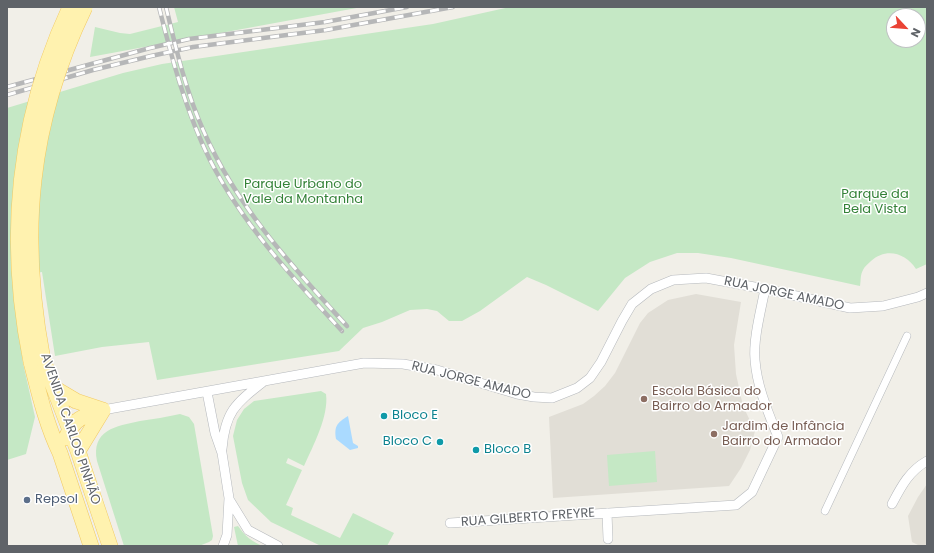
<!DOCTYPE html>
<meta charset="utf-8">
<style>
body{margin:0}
#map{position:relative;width:934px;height:553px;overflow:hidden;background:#f1efe8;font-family:Poppins,sans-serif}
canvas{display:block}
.frame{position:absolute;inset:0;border:8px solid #5f6368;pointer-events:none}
.north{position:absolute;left:886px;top:8px;width:40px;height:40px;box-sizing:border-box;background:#fff;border:1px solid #bfc1c3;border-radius:50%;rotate:116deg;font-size:11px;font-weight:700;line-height:16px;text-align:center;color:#5f6368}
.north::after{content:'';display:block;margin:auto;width:14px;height:18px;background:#ea4335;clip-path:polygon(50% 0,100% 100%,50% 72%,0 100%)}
</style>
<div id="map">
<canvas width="934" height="553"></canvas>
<div class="frame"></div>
<div class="north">N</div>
</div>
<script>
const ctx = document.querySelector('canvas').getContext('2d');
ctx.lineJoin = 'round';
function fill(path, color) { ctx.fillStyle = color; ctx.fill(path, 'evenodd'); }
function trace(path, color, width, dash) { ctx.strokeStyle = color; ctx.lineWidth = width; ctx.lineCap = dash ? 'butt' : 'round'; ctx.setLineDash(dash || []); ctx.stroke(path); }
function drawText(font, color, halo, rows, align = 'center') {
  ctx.font = font + ' Poppins,sans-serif'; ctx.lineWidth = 3; ctx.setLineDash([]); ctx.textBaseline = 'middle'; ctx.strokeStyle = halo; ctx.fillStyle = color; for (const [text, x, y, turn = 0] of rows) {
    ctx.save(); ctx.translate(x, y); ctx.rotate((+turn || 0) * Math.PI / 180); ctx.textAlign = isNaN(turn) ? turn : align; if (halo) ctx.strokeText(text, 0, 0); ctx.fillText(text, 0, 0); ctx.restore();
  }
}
const education = new Path2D(`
 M696 294 741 302 734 345 736 374 743 406 755 431 750 450 741 468 729 486 553 498 549 417 583 404 594 396 605 386 615 373 640 323 648 313 668 300Z
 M927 484V546H920L912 542 908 516 918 497Z`);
const green = new Path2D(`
 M174 7H362L90 57 95 27 120 33 130 34 178 22Z
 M510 7H927V264L916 269C906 253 886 247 871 261 868 264 864 267 863 270 860 275 861 281 860 286L731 258 698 253H677L650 262 625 278 598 311 546 285 527 277 480 311 462 321H449L437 311 427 309 410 310 382 322 363 328 339 351 157 380 149 342 102 347 55 356 42 272 12 278 23 363 35 417 26 454 7 460V108L123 73 162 64 433 24ZM894 16H918V40H894Z
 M321 391 326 394C329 416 313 446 304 466L288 458 286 463 302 470 286 505 293 508 291 515 340 538 353 513 394 533 387 546H321L271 522 248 500 242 483 233 436 237 420 244 409 254 401Z
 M180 414 189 417 194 424 213 536 212 540 209 542 199 546H124L97 461C91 430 116 426 140 421 153 419 167 417 180 414Z
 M655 451 657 482 609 486 607 455Z
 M238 526C245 536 252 542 263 546H238L234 527Z`);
const water = new Path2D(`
 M348 416 353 443 358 446V448L350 450 336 439C334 426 337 423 348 416Z`);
const pedestrian = new Path2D(`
 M825 511 907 336`);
const minor = new Path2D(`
 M207 392 215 433 222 453 229 498 227 535 223 546
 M103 410 364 363 403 364 437 370 517 394 534 397 552 398 577 388 590 378 601 362 622 321 632 304 651 289 673 280 706 278 765 289 850 308 883 306 918 297 927 293
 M222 449C225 412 235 404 263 382
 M229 499 248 530 278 546
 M892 504C901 487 909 471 927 461
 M607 513 608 539
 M450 523 736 505 752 492 778 437C768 412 757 387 755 360 753 339 761 310 765 289`);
const primary = new Path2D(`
 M43 360 78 451 110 546
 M31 362C39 393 46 424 60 453L91 546
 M54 388 76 401 103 410
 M66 438C74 418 83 416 103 410
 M78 451 103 410`);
const rail = new Path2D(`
 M159 7C172 59 186 112 210 160 243 225 293 278 342 331
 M166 7C176 49 186 92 204 132 237 207 292 266 347 326
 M7 87 150 48 189 39 325 22 407 7
 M7 95 93 70 151 56 193 47 326 30 453 7`);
const primaryBridge = new Path2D(`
 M43 360C19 234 29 123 85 7
 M31 362C6 239 17 121 70 7`);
const markers = [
 [644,399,4,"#8d6e63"],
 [384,416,4,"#0f9aa8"],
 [714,434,4,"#8d6e63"],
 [440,442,4,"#0f9aa8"],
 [476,450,4,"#0f9aa8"],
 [27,500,4,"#5c6f8a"]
];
const parkNames = [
 ["Parque Urbano do",303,185],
 ["Vale da Montanha",303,200],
 ["Parque da",875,195],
 ["Bela Vista",875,210]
];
const streetNames = [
 ["RUA JORGE AMADO",784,294,12],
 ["RUA JORGE AMADO",471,381,14],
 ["AVENIDA CARLOS PINHÃO",70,429,71],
 ["RUA GILBERTO FREYRE",528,518,-4]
];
const educationNames = [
 ["Escola Básica do",652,392],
 ["Bairro do Armador",652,407],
 ["Jardim de Infância",722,427],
 ["Bairro do Armador",722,442]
];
const cultureNames = [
 ["Bloco E",392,416],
 ["Bloco C",432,442,"right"],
 ["Bloco B",484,450]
];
const serviceNames = [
 ["Repsol",35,500]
];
fill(education, '#e1ded6');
fill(green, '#c5e8c5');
fill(water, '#aadaff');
trace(pedestrian, '#b5b8bc', 8);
trace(minor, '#b5b8bc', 10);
trace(primary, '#f2c960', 16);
trace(pedestrian, '#fff', 7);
trace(minor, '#fff', 9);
trace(primary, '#fff2af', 15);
trace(rail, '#b6b7b8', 4.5);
trace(rail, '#fff', 3, [9]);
trace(primaryBridge, '#f2c960', 16, []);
trace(primaryBridge, '#fff2af', 15);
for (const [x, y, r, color] of markers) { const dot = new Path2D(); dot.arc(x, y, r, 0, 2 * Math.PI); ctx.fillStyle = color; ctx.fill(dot); trace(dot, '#fff', 1.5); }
drawText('13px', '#348238', '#fff', parkNames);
drawText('13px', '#5f6368', '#fff', streetNames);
drawText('13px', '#785e54', '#fff', educationNames, 'left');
drawText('13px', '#0d838f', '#fff', cultureNames, 'left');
drawText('13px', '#4e5e75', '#fff', serviceNames, 'left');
</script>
